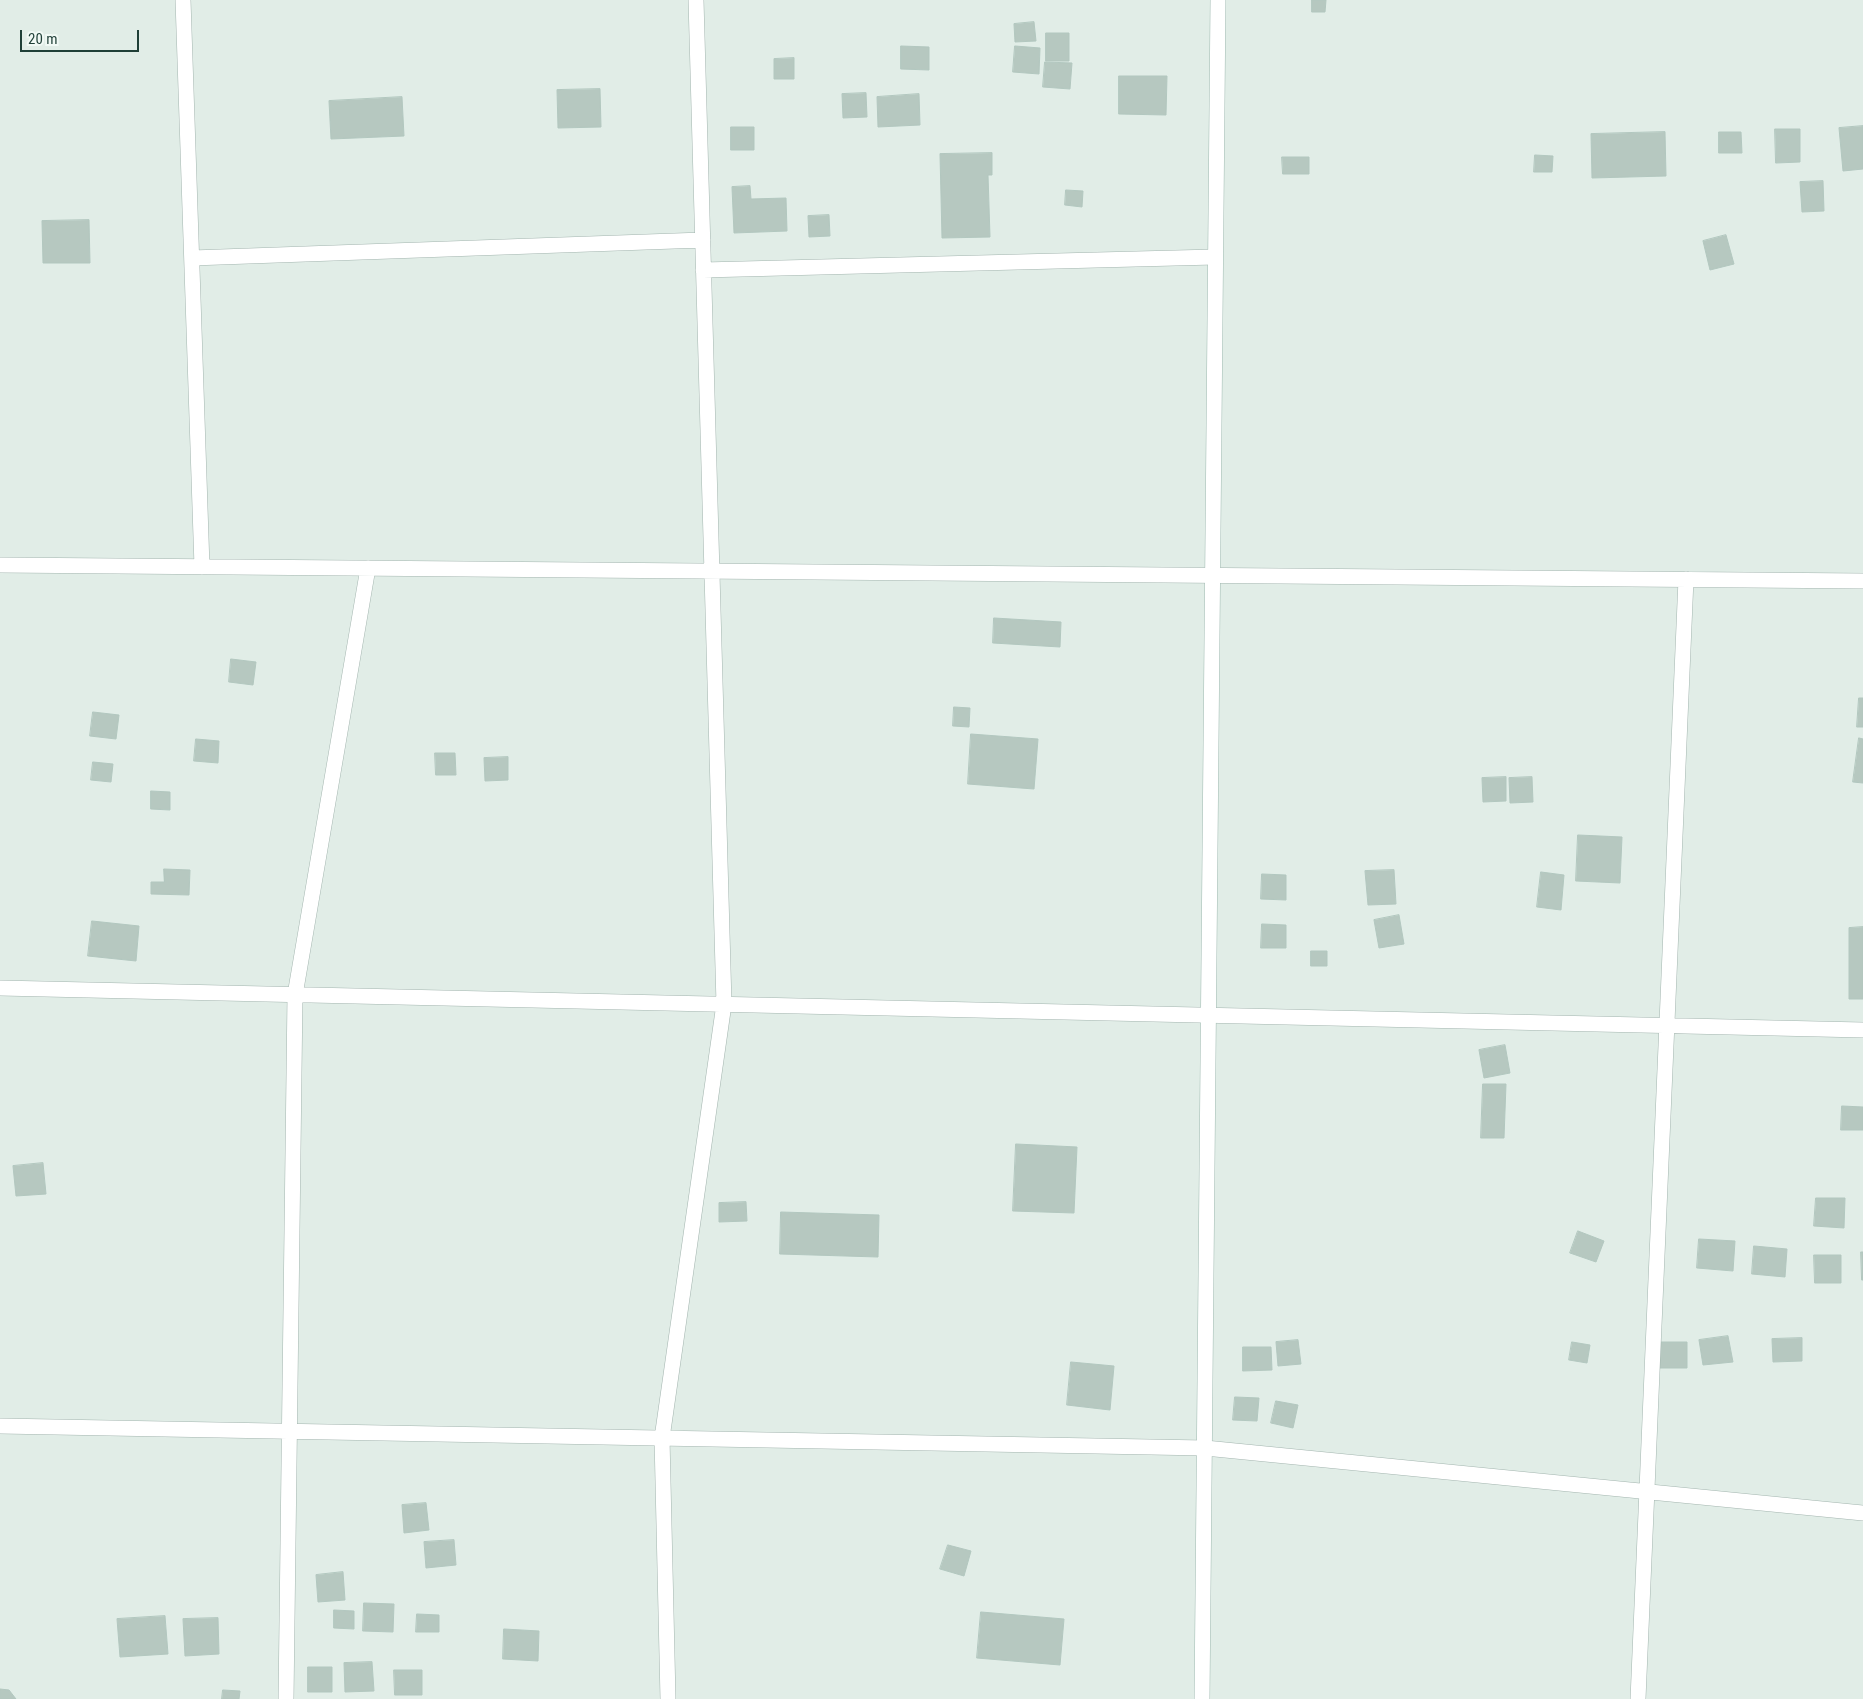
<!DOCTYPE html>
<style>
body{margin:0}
#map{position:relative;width:1863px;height:1699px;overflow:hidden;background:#e1ede7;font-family:"Roboto Condensed",sans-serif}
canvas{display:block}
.scale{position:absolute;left:20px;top:30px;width:119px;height:22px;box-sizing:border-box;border:2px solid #1f3f37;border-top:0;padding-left:6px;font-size:15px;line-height:18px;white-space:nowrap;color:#1f3f37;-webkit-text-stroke:4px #f1f9f5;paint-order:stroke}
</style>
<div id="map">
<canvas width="1863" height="1699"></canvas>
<div class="scale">20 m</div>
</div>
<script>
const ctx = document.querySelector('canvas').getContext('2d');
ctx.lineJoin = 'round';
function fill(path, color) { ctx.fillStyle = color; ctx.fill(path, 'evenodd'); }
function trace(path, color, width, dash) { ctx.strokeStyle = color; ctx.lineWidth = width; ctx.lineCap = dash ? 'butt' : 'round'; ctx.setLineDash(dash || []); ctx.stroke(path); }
const building = new Path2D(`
 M1312 0H1326L1325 12H1312Z
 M1034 22 1036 41 1015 42 1014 24Z
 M1046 33H1069V61H1046Z
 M901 46 929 47V70L901 69Z
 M1015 46 1040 48 1039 74 1013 72Z
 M794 58V79H774V59Z
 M1045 62 1072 63 1070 89 1043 87Z
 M1119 76H1167L1166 115 1119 114Z
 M600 89 601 127 558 128 557 90Z
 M866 93 867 117 843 118 842 94Z
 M919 94 920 125 878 127 877 97Z
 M402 97 404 136 331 139 329 101Z
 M1863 126V169L1843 171 1839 128Z
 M731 127H754V150H731Z
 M1775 129H1800V162L1776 163Z
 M1665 132 1666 176 1592 178 1591 134Z
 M1719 132H1741L1742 153H1719Z
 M992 153V175H988L990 237 942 238 940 154Z
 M1535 155 1553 156 1552 172H1534Z
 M1282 157H1309V174H1283Z
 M1823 181 1824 211 1802 212 1800 182Z
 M750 186 751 199 786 198 787 231 734 233 732 187Z
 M1066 190 1083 191 1082 207 1065 205Z
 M829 215 830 236 809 237 808 216Z
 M89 220 90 263H43L42 221Z
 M1726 235 1734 264 1710 270 1703 241Z
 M994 618 1061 622 1060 647 993 643Z
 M231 659 256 662 253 685 229 682Z
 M1859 698H1863V727H1857Z
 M954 707 970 708 969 727 953 726Z
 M93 712 119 715 116 739 90 736Z
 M971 734 1038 739 1034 789 968 784Z
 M1859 738 1863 739V783L1853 782Z
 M196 739 219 741 218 763 194 761Z
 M435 753H455L456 775H436Z
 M508 757V780L485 781 484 758Z
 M93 762 113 764 111 782 91 780Z
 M1506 777V801L1483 802 1482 778Z
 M1532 777 1533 802 1510 803 1509 778Z
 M151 791 170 792V810L151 809Z
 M1578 835 1622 837 1620 883 1576 881Z
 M164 869 190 870 189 895 151 894V882H164Z
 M1394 870 1396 904 1368 905 1365 871Z
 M1541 872 1564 875 1561 910 1537 907Z
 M1262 874 1286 875V900L1261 899Z
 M1399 915 1404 944 1379 948 1374 920Z
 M92 921 139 926 136 961 88 956Z
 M1262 924 1286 925V948H1261Z
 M1863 927V999H1849V928Z
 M1311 951H1327V966H1311Z
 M1505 1045 1510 1073 1484 1078 1479 1050Z
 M1483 1084H1506L1504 1138H1481Z
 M1842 1106 1863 1107V1130H1841Z
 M1016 1144 1077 1147 1074 1213 1013 1211Z
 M43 1163 46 1194 16 1196 13 1166Z
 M1816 1198H1845L1844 1228 1814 1226Z
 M746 1202 747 1221 719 1222V1203Z
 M781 1212 879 1215 878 1257 780 1254Z
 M1578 1231 1604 1241 1596 1262 1570 1253Z
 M1699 1239 1735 1241 1733 1271 1697 1268Z
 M1754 1246 1787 1249 1785 1277 1752 1274Z
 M1861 1252H1863V1280H1862Z
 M1814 1255H1841V1283H1815Z
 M1728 1336 1733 1362 1703 1365 1699 1340Z
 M1802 1338V1361L1773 1362 1772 1339Z
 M1298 1340 1301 1364 1278 1366 1276 1342Z
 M1572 1342 1590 1345 1587 1363 1569 1360Z
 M1655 1342H1687V1368H1655Z
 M1243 1347H1271L1272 1370 1243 1371Z
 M1071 1362 1114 1366 1110 1410 1067 1405Z
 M1235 1397 1259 1398 1257 1421 1233 1420Z
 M1276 1401 1298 1405 1293 1428 1271 1423Z
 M426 1503 429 1530 404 1533 402 1505Z
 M454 1540 456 1565 426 1568 424 1542Z
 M948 1545 971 1551 964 1576 940 1569Z
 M343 1572 345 1600 318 1602 316 1575Z
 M364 1603 394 1604 393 1632 363 1631Z
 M334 1610 354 1611V1629L334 1628Z
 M981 1612 1064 1619 1060 1665 977 1658Z
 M417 1614 439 1615V1632H416Z
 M165 1616 168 1654 120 1657 117 1619Z
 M218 1618 219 1654 185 1656 183 1619Z
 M504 1629 539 1631 538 1661 503 1659Z
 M372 1662 374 1691 345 1692 344 1663Z
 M308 1667H332V1692H308Z
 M394 1670H422V1695H395Z
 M0 1689 9 1690 16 1699H0Z
 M223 1690 240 1691 239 1699H222Z`);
const street = new Path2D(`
 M183 0 202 567
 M192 258 703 240
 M703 270 1215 257
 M0 565 1863 581
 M0 988 1863 1030
 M0 1426 1205 1448 1863 1513
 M286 1699 295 995 368 568
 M668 1699 662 1438 724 1004 696 0
 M1638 1699 1686 579`);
const secondary = new Path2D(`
 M1202 1699 1218 0`);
fill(building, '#b6c8c0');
trace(building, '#b2c7bf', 1);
trace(street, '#a3b5af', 16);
trace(secondary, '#9eb9b0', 16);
trace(street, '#fff', 15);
trace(secondary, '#fff', 15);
</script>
